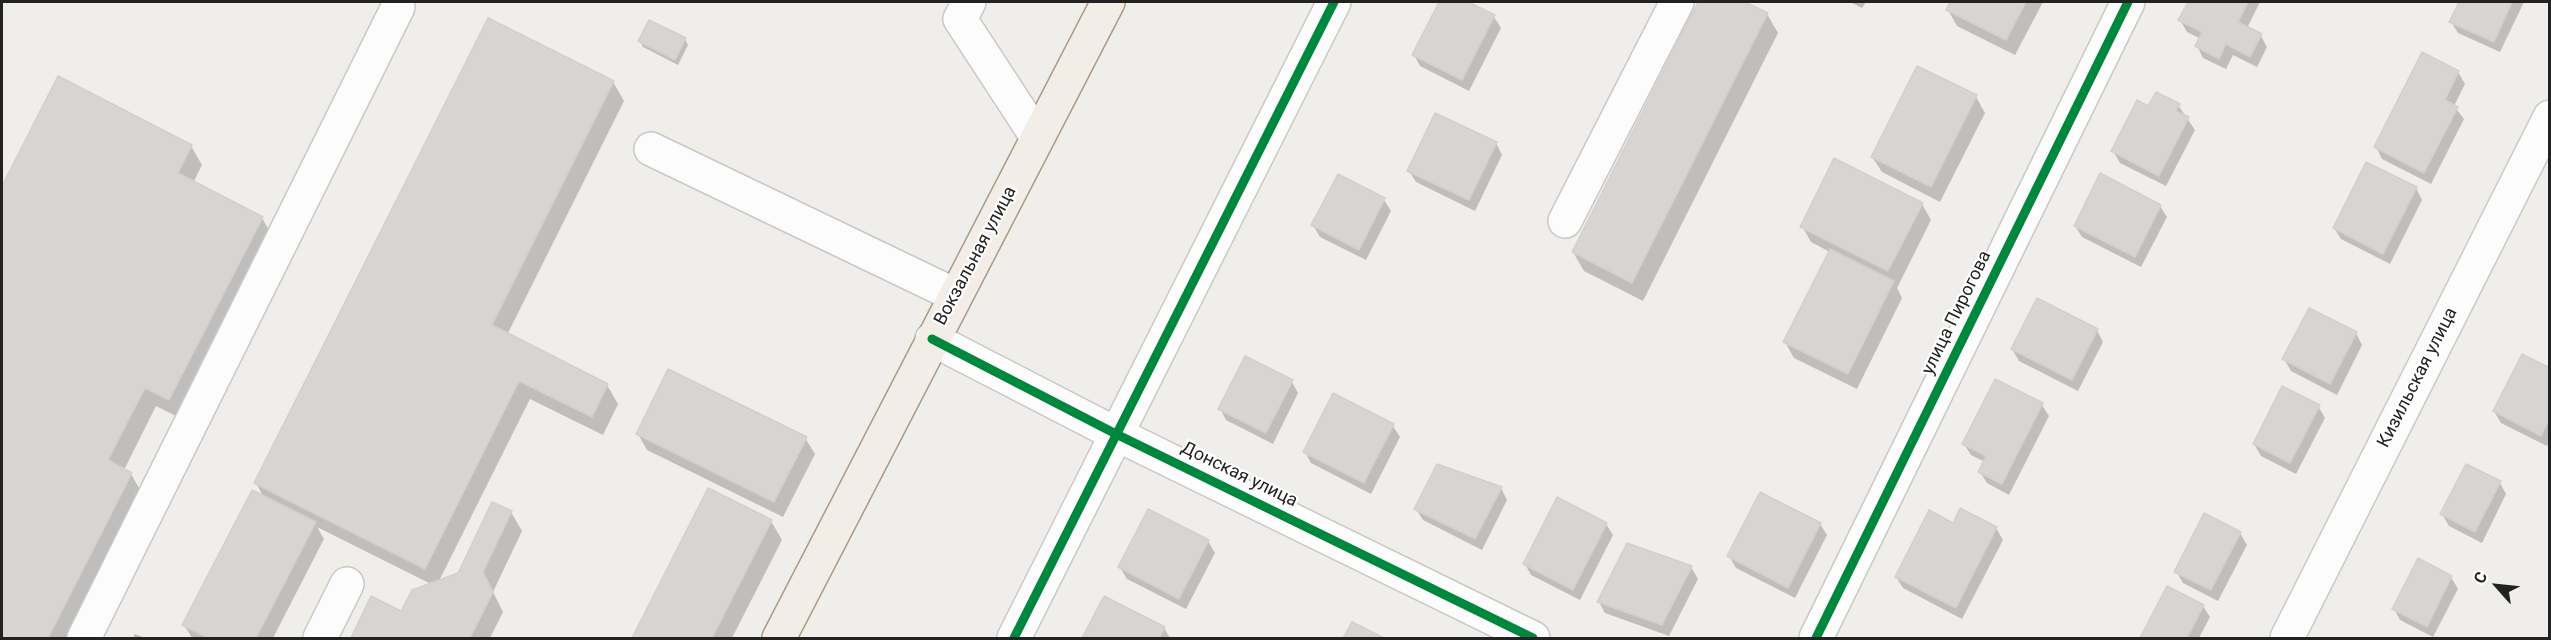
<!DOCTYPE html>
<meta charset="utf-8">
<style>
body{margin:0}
#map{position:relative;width:2551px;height:640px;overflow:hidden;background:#f0eeeb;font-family:Roboto,sans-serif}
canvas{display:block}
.frame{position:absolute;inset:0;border:3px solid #222;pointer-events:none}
.north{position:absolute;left:2467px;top:556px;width:60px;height:60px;-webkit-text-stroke:4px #fff;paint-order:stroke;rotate:297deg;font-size:16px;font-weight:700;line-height:24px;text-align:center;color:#222}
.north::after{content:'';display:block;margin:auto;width:21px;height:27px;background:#222;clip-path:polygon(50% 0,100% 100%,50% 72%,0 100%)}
</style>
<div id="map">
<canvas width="2551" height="640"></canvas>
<div class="frame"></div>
<div class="north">С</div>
</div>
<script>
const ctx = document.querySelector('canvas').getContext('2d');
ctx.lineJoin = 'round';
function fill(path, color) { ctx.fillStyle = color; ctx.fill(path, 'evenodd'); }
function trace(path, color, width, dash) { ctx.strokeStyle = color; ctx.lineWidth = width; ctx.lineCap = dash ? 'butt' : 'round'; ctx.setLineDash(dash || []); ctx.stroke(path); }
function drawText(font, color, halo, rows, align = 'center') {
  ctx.font = font + ' Roboto,sans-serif'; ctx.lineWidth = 4.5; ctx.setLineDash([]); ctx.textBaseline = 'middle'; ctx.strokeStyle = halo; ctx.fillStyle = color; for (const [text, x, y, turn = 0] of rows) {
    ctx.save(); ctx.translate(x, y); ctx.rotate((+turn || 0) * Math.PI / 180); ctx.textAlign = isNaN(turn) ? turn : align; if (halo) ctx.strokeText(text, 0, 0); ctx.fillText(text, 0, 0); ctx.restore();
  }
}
const shadow = new Path2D(`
 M1441 2H1464L1494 17 1501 28 1469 91 1420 66 1414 55Z
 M1700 2H1741L1767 14 1778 33 1643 301 1584 271 1573 252Z
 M1850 2H1866L1862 8Z
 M1952 2H2043L2015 55 1957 26 1948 10Z
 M2189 2H2260L2247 28 2261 36 2267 47 2257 67 2233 55 2226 69 2203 58 2197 46 2201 39 2187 32 2180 20Z
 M2460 2H2524L2500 52 2458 33 2451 22Z
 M685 39 688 45 678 65 643 47 640 41Z
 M2458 72 2465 84 2454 106 2464 119 2431 184 2382 159 2376 147Z
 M58 78 191 146 202 165 193 183 262 218 273 237 180 418 156 406 124 470 131 474 142 493 68 638H2V189Z
 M613 82 624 101 507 335 607 385 618 404 603 435 530 399 439 581 459 574 511 512 522 531 493 592 503 612 490 638H352L372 598 401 613 431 584 317 527 324 539 273 638H192L184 625 264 498 256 483Z
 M1976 97 1985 113 1940 202 1882 172 1872 157Z
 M2178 105 2195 130 2166 186 2120 163 2113 151 2149 108Z
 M1496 143 1502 155 1475 211 1416 182 1409 171Z
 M1338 176 1384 200 1391 211 1366 260 1320 237 1313 225Z
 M2416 188 2422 200 2390 264 2341 239 2334 228Z
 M1922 204 1931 220 1897 288 1902 298 1857 389 1794 358 1785 342 1830 252 1811 242 1802 226Z
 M2160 206 2167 217 2141 267 2082 237 2075 226Z
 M2097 330 2103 342 2078 391 2019 361 2012 349Z
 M2356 333 2362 345 2337 395 2291 371 2284 359Z
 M2550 370V442L2547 446 2501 423 2494 411Z
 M1996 381 2042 405 2049 416 2009 495 1987 483 1980 472 1985 462 1971 455 1964 444Z
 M1292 382 1298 393 1273 444 1226 420 1220 408Z
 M2318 406 2325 418 2296 474 2261 456 2254 444Z
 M1393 426 1400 437 1371 494 1311 463 1305 452Z
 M638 434 805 438 815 454 783 517 647 450Z
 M2500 483 2506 494 2482 543 2449 526 2442 514Z
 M1501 488 1507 500 1482 550 1423 520 1416 509Z
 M709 490 771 521 782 540 732 638H634Z
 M1606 524 1613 535 1580 600 1531 575 1525 564Z
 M1820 524 1827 535 1795 598 1736 568 1729 556Z
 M1953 525 1996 528 2003 540 1962 619 1903 588 1896 577Z
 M2240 533 2247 545 2218 601 2183 583 2176 571Z
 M1208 541 1215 553 1186 609 1127 579 1120 567Z
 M1691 567 1698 579 1669 636 1605 613 1599 602Z
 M2451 577 2458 589 2433 637 2400 620 2394 609Z
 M2168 588 2203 606 2210 617 2199 638H2142Z
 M1104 598 1164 628 1170 638H1084Z
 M135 634 145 638H133Z`);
const building = new Path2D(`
 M1439 2H1468L1495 15 1462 80 1412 55Z
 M1698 2H1745L1768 13 1632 283 1572 252Z
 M1950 2H2026L2006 40 1946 10Z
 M2188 2H2248L2238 22 2262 34 2250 57 2226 44 2219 59 2195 46 2202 32 2178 20Z
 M2459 2H2512L2494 42 2449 22Z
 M488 18 614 81 492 325 608 384 592 417 519 381 425 569 254 483Z
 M649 20 686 38 675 60 638 41Z
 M2422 52 2459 71 2445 100 2458 107 2424 173 2374 147Z
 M1917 66 1977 95 1931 187 1871 157Z
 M58 76 192 145 178 173 263 217 169 400 145 388 108 460 132 473 48 638H4L2 637V186Z
 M2156 92 2180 104 2176 111 2189 117 2159 176 2111 151 2137 100 2148 106Z
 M1435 113 1497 142 1469 200 1407 171Z
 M1834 158 1923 203 1888 271 1800 227Z
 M2366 162 2417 187 2383 254 2333 228Z
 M2100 173 2161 205 2135 257 2074 226Z
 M1338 174 1385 198 1359 250 1311 225Z
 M1830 249 1894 281 1848 374 1783 342Z
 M2037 298 2098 329 2072 380 2011 349Z
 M2309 308 2357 332 2330 384 2282 359Z
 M2522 354 2550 368V418L2541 436 2493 411Z
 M1245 356 1293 380 1266 433 1218 409Z
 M668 369 807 437 774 502 636 434Z
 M1995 379 2043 403 2002 484 1978 472 1986 456 1962 444Z
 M2282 386 2320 405 2290 463 2253 444Z
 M1333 393 1394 424 1364 483 1303 452Z
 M1437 464 1502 487 1475 539 1414 509Z
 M2466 464 2501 481 2475 532 2440 514Z
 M708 488 772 520 712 638H632Z
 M252 490 316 522 256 638H208L182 625Z
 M1760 492 1821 523 1788 588 1727 556Z
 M1557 497 1607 523 1573 590 1523 564Z
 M492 502 512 511 483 572 493 592 470 638H351L371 596 401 611 412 590 458 573Z
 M1960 508 1997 527 1956 608 1895 577 1929 510 1953 523Z
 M1148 509 1209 540 1179 599 1118 567Z
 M2204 513 2241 532 2211 590 2174 572Z
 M1627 543 1692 566 1662 625 1597 602Z
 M2418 558 2452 576 2427 627 2392 609Z
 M2167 586 2204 605 2187 638H2140Z
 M1104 596 1165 627 1159 638H1082Z
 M1352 622 1384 638H1343Z`);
const minor = new Path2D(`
 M969 2 960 19 1037 137
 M651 149 955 295
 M1565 221 1677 2
 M932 339 1116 434 1533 638
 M84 638 398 7
 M320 638 347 584
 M1014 638 1334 2
 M1816 638 2128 2
 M2287 638 2550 117`);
const major = new Path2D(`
 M779 638 1108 2`);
const cycleway = new Path2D(`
 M932 339 1116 434 1533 638
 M1014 638 1334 2
 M1816 638 2128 2`);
const streetNames = [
 ["Вокзальная улица",976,256,-62],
 ["улица Пирогова",1957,313,-64],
 ["Кизильская улица",2418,378,-63],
 ["Донская улица",1239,475,26]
];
fill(shadow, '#0003');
fill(building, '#d7d4d2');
trace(building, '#d3d0cc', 1.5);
trace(minor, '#c9c8c7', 36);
trace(major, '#a79c86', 36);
trace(minor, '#fdfcfc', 33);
trace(major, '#f3ede7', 33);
trace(cycleway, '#00873e', 9);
drawText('18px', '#222', '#fff', streetNames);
</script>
